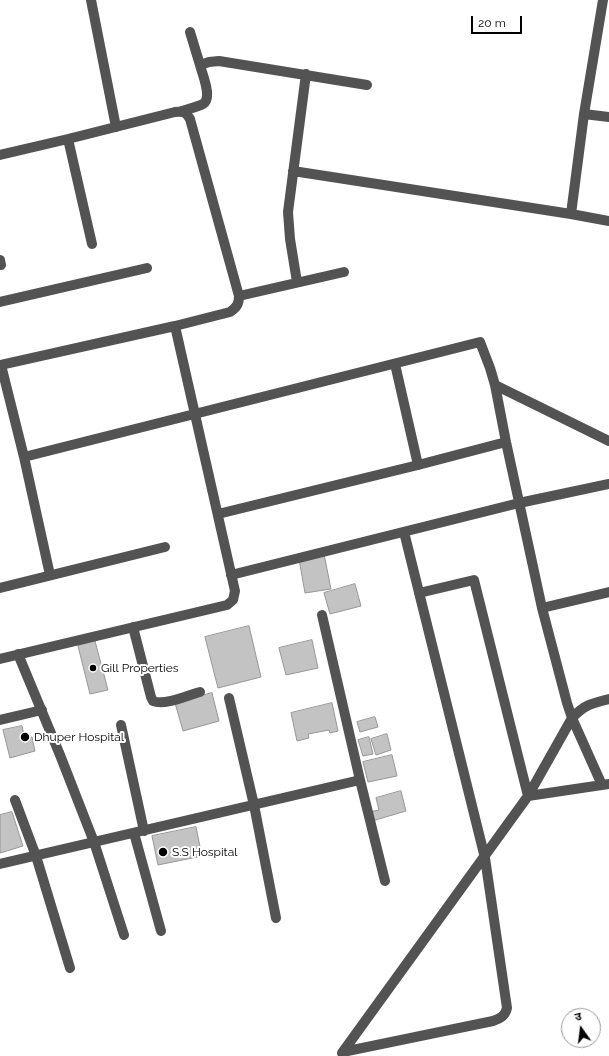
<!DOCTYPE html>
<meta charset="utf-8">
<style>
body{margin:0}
#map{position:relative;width:609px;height:1056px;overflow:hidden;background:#fff;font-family:Raleway,"Noto Sans Devanagari",sans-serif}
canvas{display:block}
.north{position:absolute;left:561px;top:1008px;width:40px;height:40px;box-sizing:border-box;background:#fff;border:1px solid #999;border-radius:50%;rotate:346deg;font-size:11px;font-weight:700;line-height:16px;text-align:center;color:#000}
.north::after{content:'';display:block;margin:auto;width:14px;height:18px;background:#000;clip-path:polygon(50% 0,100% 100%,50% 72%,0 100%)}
.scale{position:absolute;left:471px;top:16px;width:51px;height:18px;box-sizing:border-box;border:2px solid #000;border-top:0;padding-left:5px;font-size:12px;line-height:14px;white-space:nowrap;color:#000;-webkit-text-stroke:3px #fff;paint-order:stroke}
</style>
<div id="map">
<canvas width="609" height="1056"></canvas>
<div class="north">उ</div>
<div class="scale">20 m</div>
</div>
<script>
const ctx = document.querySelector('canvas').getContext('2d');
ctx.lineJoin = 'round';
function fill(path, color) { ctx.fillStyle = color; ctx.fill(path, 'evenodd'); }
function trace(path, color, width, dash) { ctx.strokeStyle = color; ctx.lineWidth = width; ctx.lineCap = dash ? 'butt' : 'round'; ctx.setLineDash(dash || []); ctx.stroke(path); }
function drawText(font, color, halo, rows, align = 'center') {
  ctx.font = font + ' Raleway,sans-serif'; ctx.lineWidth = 4; ctx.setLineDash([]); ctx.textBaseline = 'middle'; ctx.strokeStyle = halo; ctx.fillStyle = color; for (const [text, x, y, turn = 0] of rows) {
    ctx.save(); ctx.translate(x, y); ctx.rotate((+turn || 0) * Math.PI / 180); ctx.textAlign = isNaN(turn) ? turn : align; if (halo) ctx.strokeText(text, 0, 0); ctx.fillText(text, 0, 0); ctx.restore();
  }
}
const building = new Path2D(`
 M324 554 331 589 305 593 299 559Z
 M355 584 361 606 330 614 324 593Z
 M249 626 261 677 218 688 205 637Z
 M312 640 318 668 286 675 279 648Z
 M95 641 108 690 90 694 78 646Z
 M212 693 219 721 183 731 175 703Z
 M332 703 338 731 330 733 329 730 308 734 309 738 297 741 291 713Z
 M375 717 378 727 360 732 357 722Z
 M22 726 25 739 32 737 35 751 10 758 3 730Z
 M387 734 391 750 376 755 371 739Z
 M369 737 373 754 363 756 358 740Z
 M392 755 397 776 368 782 363 762Z
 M401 791 406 811 372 821 369 812 379 810 376 798Z
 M12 812 23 846 0 853V815Z
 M196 827 202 856 158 865 152 836Z`);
const minor = new Path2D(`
 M91 0 116 127
 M190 32 200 65
 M182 111C188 109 197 107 203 104 213 98 202 74 200 65L209 62 219 61 367 85
 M584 114 609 117
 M0 155 68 139 92 244
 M293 171 571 214 609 221
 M571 214 584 114 603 0
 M0 260 1 265
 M297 282 290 239 288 212 306 74
 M239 296 344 272
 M0 302 147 268
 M395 364 418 465
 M0 365 175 326 230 312C237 307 239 304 239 296L190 119C186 112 183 111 175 112L68 139
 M1 365 24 457 50 575
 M495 385 609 441
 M24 457 480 342 490 368 495 385 506 442 542 608 567 703 572 718 602 785
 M218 514 418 465 506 442
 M231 575 519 503 609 484
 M0 588 165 547
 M419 593 474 580 528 796 609 784
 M542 608 609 592
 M133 627 151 697 153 701C165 706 188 695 200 692
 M18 654 60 755 94 842 124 935
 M0 659 227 605 233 600 235 591 175 326
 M229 698 254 805 276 918
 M0 720 42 710
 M121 725 144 831
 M360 780 385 881
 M15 800 36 856 70 968
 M134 833 161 931
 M0 864 360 780 322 615
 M343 1052 493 1021C501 1018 505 1016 507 1008L485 858 404 532
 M342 1053 528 796 572 718C584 705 592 703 609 699`);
const markers = [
 [93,668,4,"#000"],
 [25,737,5,"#000"],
 [163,852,5,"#000"]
];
const poiNames = [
 ["Gill Properties",101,668],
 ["Dhuper Hospital",34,737],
 ["S.S Hospital",172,852]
];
fill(building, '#c3c3c3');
trace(building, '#979797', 1);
trace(minor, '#535353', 10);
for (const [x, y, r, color] of markers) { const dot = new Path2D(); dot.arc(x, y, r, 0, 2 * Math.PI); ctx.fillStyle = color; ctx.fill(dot); trace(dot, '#fff', 1.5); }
drawText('12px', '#000', '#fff', poiNames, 'left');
</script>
